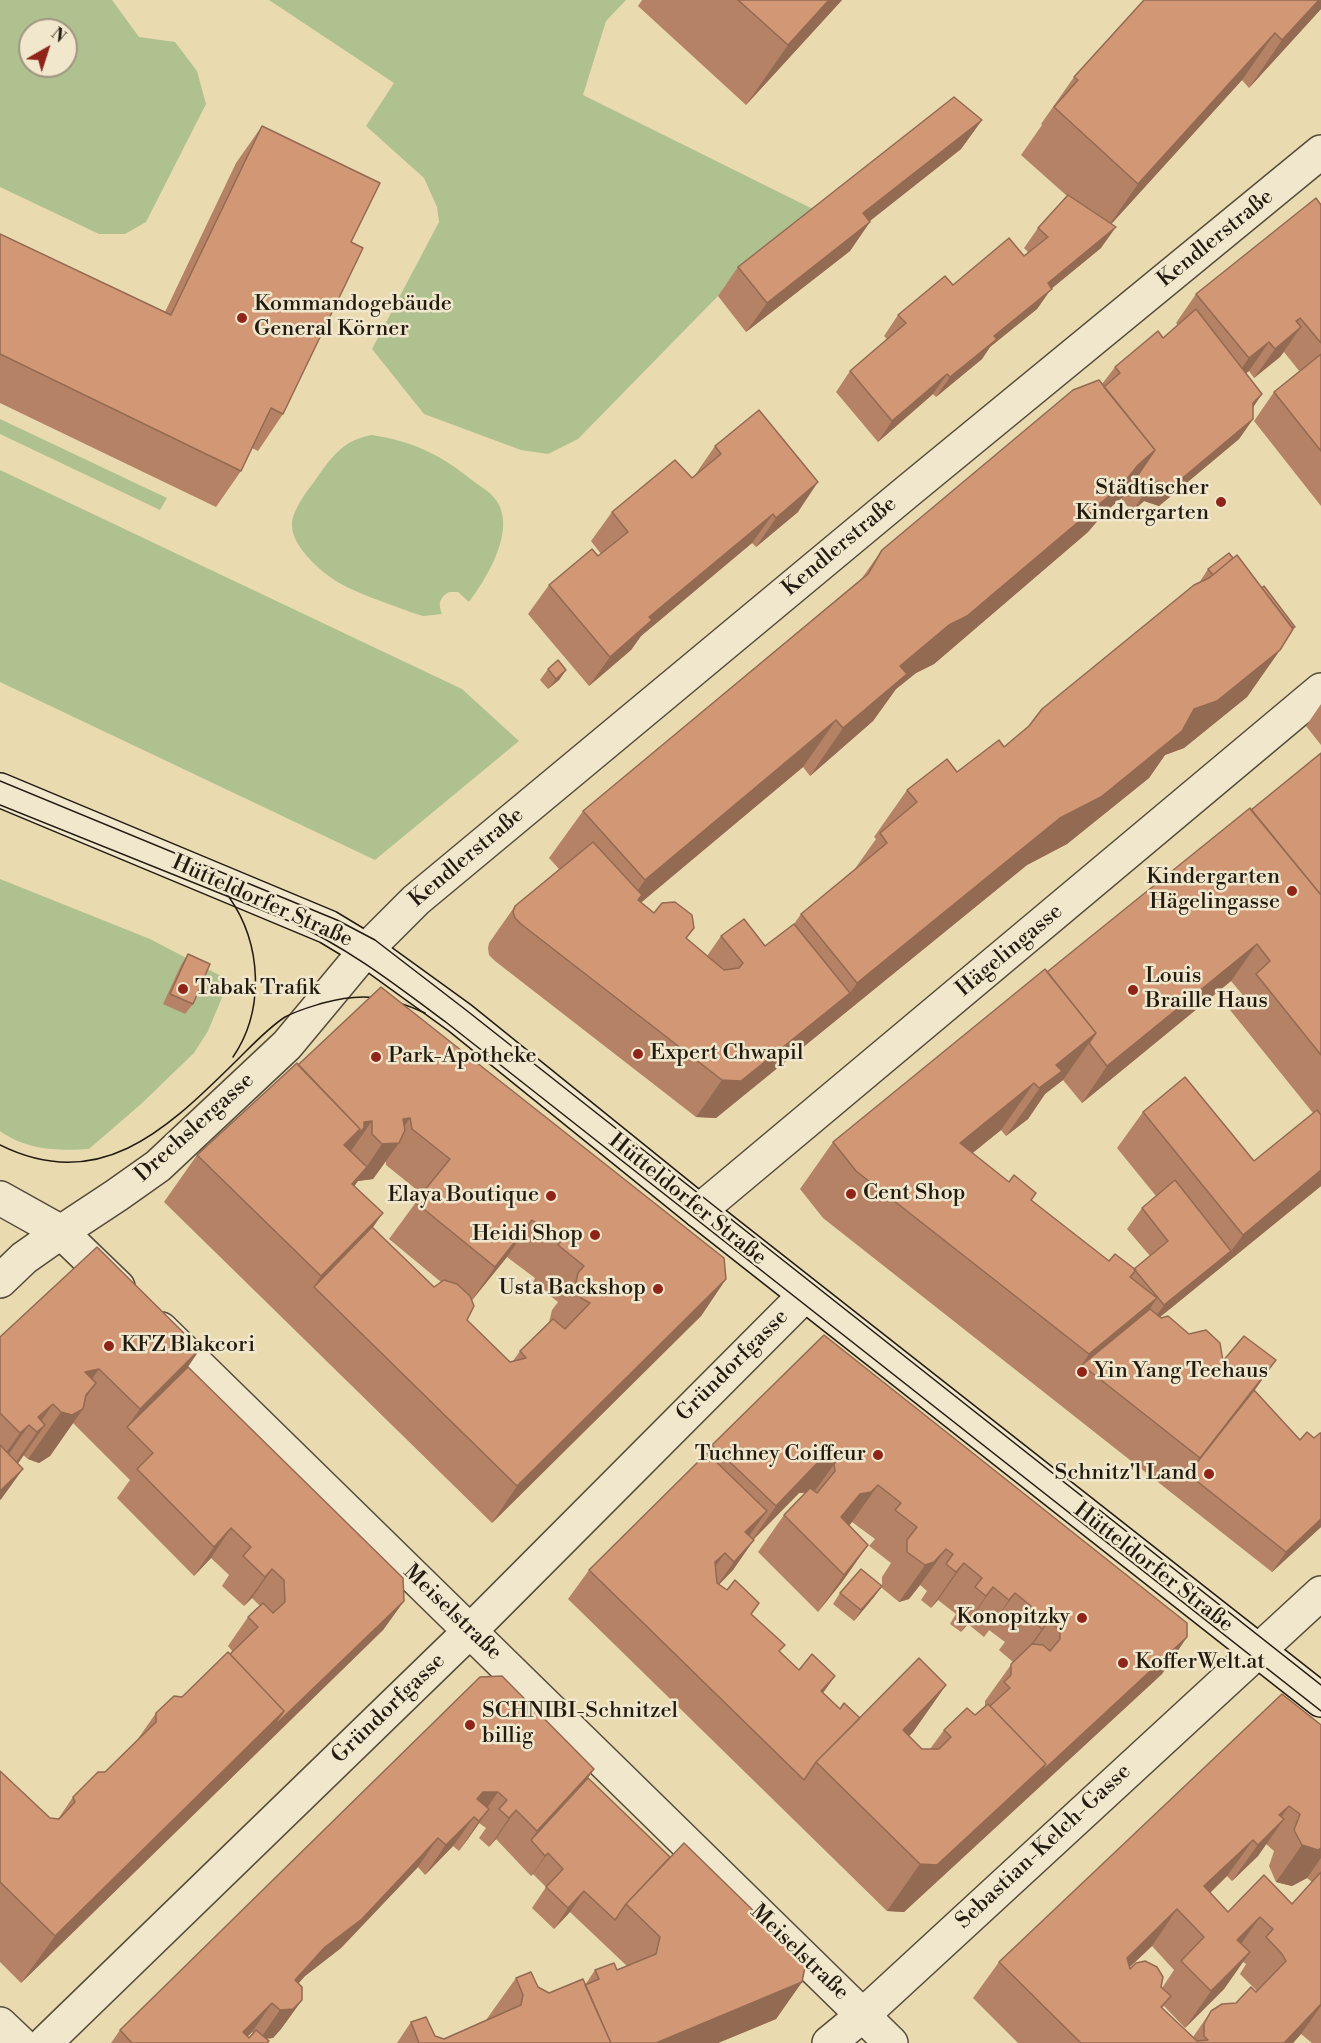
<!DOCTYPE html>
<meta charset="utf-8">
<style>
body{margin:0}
#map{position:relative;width:1321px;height:2043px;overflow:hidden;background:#e9dab0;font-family:"Libre Bodoni",serif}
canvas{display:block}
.north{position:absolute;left:18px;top:18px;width:60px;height:60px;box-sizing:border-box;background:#f1e7cc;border:2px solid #9f9582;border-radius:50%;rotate:39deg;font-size:16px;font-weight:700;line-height:24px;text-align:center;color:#231b12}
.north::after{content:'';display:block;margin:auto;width:21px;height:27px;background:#8f2418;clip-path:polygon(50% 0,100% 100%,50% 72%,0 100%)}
</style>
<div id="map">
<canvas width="1321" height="2043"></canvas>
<div class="north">N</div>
</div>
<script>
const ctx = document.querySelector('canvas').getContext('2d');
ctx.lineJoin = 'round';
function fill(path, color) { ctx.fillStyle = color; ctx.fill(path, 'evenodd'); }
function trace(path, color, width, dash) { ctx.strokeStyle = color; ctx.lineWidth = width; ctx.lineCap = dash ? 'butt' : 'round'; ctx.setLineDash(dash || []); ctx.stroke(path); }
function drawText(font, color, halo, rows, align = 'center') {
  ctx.font = font + ' "Libre Bodoni",serif'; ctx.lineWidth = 5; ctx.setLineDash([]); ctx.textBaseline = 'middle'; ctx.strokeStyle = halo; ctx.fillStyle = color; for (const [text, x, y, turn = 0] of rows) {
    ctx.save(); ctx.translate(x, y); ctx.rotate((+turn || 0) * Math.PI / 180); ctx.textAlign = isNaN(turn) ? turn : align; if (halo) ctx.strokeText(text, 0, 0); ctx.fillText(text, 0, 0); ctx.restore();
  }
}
const green = new Path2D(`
 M0 0H112L139 37 175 42 197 71 206 104 146 222 125 234H99L0 187ZM30 30H66V66H30Z
 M269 0H626L606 21 583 95 823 214 718 296 578 439 548 454 521 450 424 414 372 349 439 222 437 207 424 178 366 126 394 83Z
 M0 419 167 498 160 510 0 434Z
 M372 435C410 441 438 453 468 477 476 484 490 491 496 500 517 529 487 578 469 602L458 592H449C439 598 438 604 442 614L423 616 410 612C385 602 351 592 330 577 314 565 286 540 293 517 297 505 306 492 314 482 331 458 342 440 372 435Z
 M0 470 462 689 519 741 375 860 0 682Z
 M0 879 150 939 221 976 226 988 208 1031 194 1053 141 1104 89 1149C58 1151 26 1150 0 1131Z`);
const minor = new Path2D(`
 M0 1198 61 1232 118 1287
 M699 1211 1321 690
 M0 1281 24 1258 61 1232 117 1195 158 1166 287 1045 366 950
 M161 1329 891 2043
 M0 2024 20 2043
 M45 2043 470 1631 805 1295
 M829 2043 863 2015 1321 1593`);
const tertiary = new Path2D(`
 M366 950 416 900 908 491 1321 152`);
const secondary = new Path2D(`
 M0 790 328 927 366 950 460 1018 699 1211 1321 1700`);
const tram = new Path2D(`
 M0 781 337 920 375 940 466 1010 1321 1685
 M0 805 289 921C347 947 396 985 447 1023L1321 1711
 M196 865C208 875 220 885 229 897 262 944 265 1010 233 1057
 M0 1145C98 1194 165 1131 231 1066 248 1050 265 1030 285 1017 298 1010 310 1007 323 1003 362 992 388 996 425 1013`);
const wall = new Path2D(`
 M642 0H842L746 105 638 6Z
 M1321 0V9L1249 88 1242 80 1111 224 1101 248 1051 289 1037 309 990 347 982 359 936 397 933 394 878 442 836 392 850 371 887 339 884 336 898 315 953 285 1024 256 1028 252 1024 248 1038 228 1067 196 1021 155 1042 125 1041 124 1074 77Z
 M982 120 961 149 870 221 850 251 746 332 718 296 738 267Z
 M262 126 351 242 283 414 258 451 252 448 241 471 216 507 0 403V234L165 312 236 163Z
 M1321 203V506L1254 421 1274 392 1300 372 1284 352 1280 357 1254 378 1249 371 1246 373 1253 407V419L1239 439 1159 506 1144 501 1132 512 1121 498 1105 512 1088 532 934 664 916 673 896 689 873 721 810 776 803 767 641 902 707 956 721 936 765 946 794 924 801 914 854 870 876 839 874 837 907 790 957 772 1004 747 1199 583 1208 569 1290 633 1280 650 1247 697 1184 748 1165 755 1149 778 1067 844 1027 865 716 1118 696 1117 495 961 489 955 488 948 489 943 515 906 559 869 549 858 583 811 862 578 882 550 1102 384 1115 367 1163 338 1178 325 1176 323 1196 294Z
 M715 446 798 512 756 547 752 543 641 636 631 650 589 686 528 614 549 585 601 554 591 541 612 512 692 478 695 475Z
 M548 669 566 670 559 680 548 689 540 680Z
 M1321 704V745L1306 726Z
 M1321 753V1186L1160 1317 1223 1361 1254 1390 1300 1440 1314 1438 1321 1433V1527L1272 1572 823 1218 800 1189 833 1142 1251 810ZM1231 981 1242 994 1230 1010 1313 1113 1254 1161 1143 1112 1117 1148 1156 1196 1142 1208 1127 1229 1150 1256 1134 1269 1109 1261 1031 1200 1036 1193 1009 1182 972 1153 1001 1130 1006 1136 1028 1119 1045 1094 1063 1080 1082 1103Z
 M188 954 193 1004 185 1014 163 1004 181 965Z
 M381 987 726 1279 701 1316 492 1523 164 1202 197 1155 298 1065ZM386 1161V1165L422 1194 389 1239 441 1282 434 1287 373 1228 354 1186 358 1181 373 1179ZM507 1257 535 1278 533 1282 558 1302 552 1310 549 1322 520 1351 513 1361 510 1362 467 1320 472 1300Z
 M824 1335 1187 1637 1162 1674 904 1912 887 1911 568 1599 589 1570 707 1453 712 1445ZM799 1493H805L784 1515 758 1552 818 1612 842 1582 868 1545 849 1526 852 1522 875 1539 869 1546 891 1563 882 1577V1588L899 1602 909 1599 920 1585 927 1591 921 1600 931 1608 938 1600 956 1614 950 1624 961 1632 968 1624 984 1637 989 1630 1005 1642 999 1650 1013 1662 985 1701V1706L975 1715 944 1730 930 1749H922L909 1736 913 1732 946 1685 860 1718 840 1709 823 1693 835 1676 799 1670 780 1652 751 1614 759 1603 727 1590 719 1584 733 1570 753 1540Z
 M0 1337 200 1349 188 1367 404 1601 383 1630 21 1983 0 1962V1771L50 1818 58 1819 73 1797 105 1772 135 1743 156 1713 182 1697 233 1652 228 1646 248 1617 260 1606 252 1598 244 1606 222 1586 229 1575 211 1558 194 1576 117 1498 130 1480 73 1423 50 1456 39 1463 28 1459 23 1455 18 1463 2 1498 0 1500Z
 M882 1586 874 1597 854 1621 833 1604 840 1593Z
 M480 1677 594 1769 588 1778 802 1982 776 2019 718 2043H397L411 2022 435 2036 444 2039 486 2020 516 1978 549 1993 585 1985 595 1970H617L627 1966 570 1912 554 1929 532 1908 546 1887 533 1874 531 1876 496 1839 489 1847 479 1838 486 1828 479 1823 459 1851 453 1846 425 1875 418 1867 341 1948 305 1976 298 1984 302 2000 281 2029 273 2038 266 2039 268 2043H111L120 2030ZM252 2032 253 2033 249 2038 248 2036Z
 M1321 1725V2043H1312L1301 2034 1293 2043H1018L973 1998 999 1962ZM1266 1844 1274 1851 1269 1866 1276 1882 1292 1886 1307 1878 1312 1882 1292 1904 1228 1912 1210 1893 1227 1876 1232 1881 1258 1856ZM1152 1946 1174 1970 1162 1988 1130 1969V1967ZM1243 1962 1246 1964 1240 1974 1257 1991 1236 2003 1211 2011 1193 2037 1162 2008 1164 2006 1185 2028 1224 1989Z`);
const shadedWall = new Path2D(`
 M829 0H842L746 105 788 45Z
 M1319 0H1321V9L1249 88 1282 40Z
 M1275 33 1242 80 1105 231 1138 184Z
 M982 120 961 149 843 242 863 213Z
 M870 222 850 251 746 332 767 303Z
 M1116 227 1101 248 1051 289 1037 309 990 347 982 359 936 397 950 377 1048 283Z
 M1300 318 1284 341 1301 327 1280 357 1254 378 1275 349 1296 321Z
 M1269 342 1249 371 1228 387 1249 358Z
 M947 374 933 394 878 442 892 421Z
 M1262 394 1248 415 1253 403Z
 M1253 419 1239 439 1159 506 1144 501 1132 512 1146 491 1158 481Z
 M1155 450 1122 498 1105 512 1088 532 934 664 916 673 896 689 873 721 810 776 843 728 900 666Z
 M818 482 798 512 756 547 776 518Z
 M773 514 752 543 641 636 631 650 589 686 610 657 649 617Z
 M1280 650 1247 697 1184 748 1165 755 1149 778 1067 844 1027 865 716 1118 696 1117 722 1080 850 993 857 983 1194 709Z
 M566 670 559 680 548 689 556 679Z
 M836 720 803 767 612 927 645 880Z
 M1257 944 1231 981 1082 1103 1107 1066Z
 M1096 1033 1063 1080 1045 1094 1028 1119 1006 1136 1056 1065Z
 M1034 1083 1001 1130 926 1191 960 1143Z
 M410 1118 393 1143H399L373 1179 358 1181 334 1214 352 1184 363 1172 382 1144 403 1119Z
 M372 1121 346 1158 344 1145 364 1122Z
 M1321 1170V1186L1149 1326 1164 1305 1231 1251 1243 1235Z
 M383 1213 350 1260 314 1287 321 1276Z
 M532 1220 507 1257 469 1304 495 1267Z
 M726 1279 701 1316 492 1523 517 1486Z
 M1157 1298 1124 1346 1082 1365 1089 1354Z
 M200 1349 167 1397 127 1427 140 1409Z
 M1276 1360 1250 1397 1188 1474 1200 1458Z
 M99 1369 67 1414 96 1383 75 1413 83 1409 50 1456 39 1463 28 1459 61 1412 85 1372Z
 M53 1404 35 1430 38 1417Z
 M29 1425 0 1467V1461L20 1433Z
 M45 1425 12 1472 4 1479 37 1432Z
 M841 1455 814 1492 799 1493 750 1543 776 1506 824 1456Z
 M23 1469 2 1498 0 1500V1491Z
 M878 1485 852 1522 846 1529 841 1517 860 1494Z
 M767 1511 746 1540 745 1532Z
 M1321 1519V1527L1272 1572 1286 1552Z
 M231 1528 211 1558 194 1576 214 1547Z
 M754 1540 733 1570 713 1591 734 1562Z
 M868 1545 842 1582 818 1612 844 1575Z
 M946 1549 920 1585 909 1599 899 1602 925 1565Z
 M725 1553 704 1582 715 1562Z
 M964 1563 938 1600 931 1608 956 1572Z
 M272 1569 252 1598 244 1606 265 1577Z
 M882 1586 874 1597 854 1621 861 1610Z
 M993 1587 968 1624 961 1632 986 1596Z
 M1015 1593 989 1630 984 1637 1009 1600Z
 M404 1601 383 1630 21 1983 55 1936 284 1711Z
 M1049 1621 1024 1657 1017 1665 1042 1629Z
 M1187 1637 1162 1674 904 1912 887 1911 920 1864 1046 1764Z
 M835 1676 814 1705 821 1691Z
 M946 1685 913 1732 869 1778 903 1730Z
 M594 1769 574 1798 531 1840 537 1831Z
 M483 1792H498L478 1821 474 1817 453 1846 425 1875 477 1799Z
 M1289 1806 1270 1833 1284 1819 1258 1856 1232 1881 1279 1815Z
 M489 1809 468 1839 459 1851 479 1821Z
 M516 1810 496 1839 489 1847 509 1818Z
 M438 1838 418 1867 341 1948 305 1976 277 2007 295 1980 325 1947Z
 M1253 1840 1227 1876 1185 1917 1204 1886Z
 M1302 1845 1321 1848V1858L1307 1878 1292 1886 1276 1882Z
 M548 1853 533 1874 531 1876 545 1856Z
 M584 1891 570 1912 554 1929 568 1908Z
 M1177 1909 1152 1946 1101 1994 1127 1958Z
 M1260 1917 1234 1954 1237 1940Z
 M1250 1952 1224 1989 1185 2028 1211 1991Z
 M802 1982 776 2019 718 2043H656Z
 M302 2000 281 2029 273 2038 260 2039 280 2010Z
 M272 2003 252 2032 241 2043 243 2032Z
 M1321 2004V2006L1301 2034 1293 2043H1284Z`);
const building = new Path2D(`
 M738 0H829L788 45Z
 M1144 0H1319L1282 40 1275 33 1138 184 1054 107 1078 80 1074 77Z
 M954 97 982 120 863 213 870 222 767 303 738 267Z
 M262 126 380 183 351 242 363 248 283 414 271 408 241 471 0 354V234L171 315Z
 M1068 195 1116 227 1048 283 1052 289 994 336 997 339 950 377 947 374 892 421 850 371 906 323 898 315 945 276 953 285 1009 238 1024 256 1048 237 1038 228Z
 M1316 198 1321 205V343L1300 318 1296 321 1301 327 1275 349 1269 342 1249 358 1196 294Z
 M1196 309 1262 394 1253 403V419L1173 486 1158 481 1146 491 1136 478 1155 450 1104 387 1120 373 1115 367 1158 331 1163 338Z
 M1321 354V451L1274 392Z
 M1099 380 1155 450 1138 465 1122 485 967 616 949 625 900 666 907 674 843 728 836 720 645 880 583 811 868 574 882 550 1073 390Z
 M759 410 818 482 776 518 773 514 649 617 652 620 610 657 549 585 592 549 598 556 628 532 612 512 675 460 692 478 721 454 715 446Z
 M1229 553 1233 558 1213 575 1208 569Z
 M1237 555 1293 629 1280 650 1217 701 1194 709 1182 731 1101 797 1060 818 857 983 801 914 887 843 880 833 917 802 907 790 947 759 957 772 999 740 1004 747 1029 726 1042 709 1194 585 1209 578Z
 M1264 586 1295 627 1293 628 1262 588Z
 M558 660 566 670 556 679 548 669Z
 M1321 753V895L1251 810Z
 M1250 808 1321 895V1055L1256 974 1270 961 1257 944 1107 1066 1089 1043 1096 1033 1047 972Z
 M593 842 642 895 638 900 654 913 662 903 675 902 692 915 694 928 686 938 724 970 739 968 743 963 721 936 744 919 765 946 794 924 850 993 741 1081 722 1080 521 924 515 918 513 912 515 906Z
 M188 954 210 964 193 1004 170 994Z
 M1045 969 1096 1033 1056 1065 1062 1071 1039 1088 1034 1083 960 1143 1009 1182 1014 1175 1036 1193 1031 1200 1109 1261 1115 1254 1136 1270 1130 1277 1157 1298 1089 1354 856 1171 833 1142Z
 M381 987 724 1258 726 1279 517 1486 314 1287 372 1227 434 1287 444 1280 457 1284 470 1296 474 1306 467 1320 510 1362 526 1358 520 1351 553 1319 565 1329 590 1303 581 1298 575 1286 578 1273 584 1266 558 1245 561 1241 532 1220 495 1267 415 1202 450 1159 412 1129 410 1118 403 1119 405 1130 399 1143 382 1144 372 1134V1121L364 1122V1128L352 1139 360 1129 298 1065Z
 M297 1063 360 1129 344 1145 367 1167 352 1184 383 1213 321 1276 197 1155Z
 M1185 1077 1254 1161 1317 1110 1321 1115V1170L1243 1235 1143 1112Z
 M1175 1180 1231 1251 1164 1305 1134 1269 1168 1241 1142 1208Z
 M97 1247 200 1349 140 1409 99 1369 85 1372 96 1383 86 1395 83 1409 72 1415 61 1412 53 1404 38 1417 45 1425 37 1432 29 1425 20 1433 0 1413V1337Z
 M1150 1309 1161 1318 1168 1316 1189 1334 1206 1330 1220 1343 1223 1361 1244 1336 1276 1360 1200 1458 1082 1365Z
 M824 1335 1187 1623V1637L1038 1775 1046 1764 990 1706 1010 1688 1004 1682 1011 1675V1664L1032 1644 1043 1645 1050 1651 1060 1639V1630L1049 1621 1042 1629 1025 1613 1031 1606 1015 1593 1009 1600 993 1587 986 1596 975 1587 982 1578 964 1563 956 1572 946 1564 953 1554 946 1549 934 1562 925 1565 907 1552V1540L917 1527 895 1510 901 1503 878 1485 871 1492 860 1494 841 1517 868 1545 844 1575 784 1515 810 1488 817 1493 835 1471 834 1464 841 1455 824 1456 776 1506 712 1445Z
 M188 1367 403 1578 404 1601 271 1729 284 1711 230 1654 258 1627 248 1617 263 1603 273 1613 285 1602 284 1580 272 1569 265 1577 243 1556 251 1547 231 1528 214 1547 137 1469 153 1453 127 1427Z
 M1254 1390 1300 1440 1307 1432 1314 1438 1320 1433H1321V1519L1286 1552 1188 1474Z
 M0 1445 23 1469 0 1491Z
 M707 1453 767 1511 745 1532 754 1540 734 1562 725 1553 715 1562 717 1583 727 1590 735 1580 759 1603 751 1614 785 1645 779 1651 799 1670 812 1654 835 1676 821 1691 840 1709 844 1703 860 1718 816 1762 804 1780 589 1570Z
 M861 1569 882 1586 861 1610 840 1593Z
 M228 1652 284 1711 55 1936 0 1882V1771L50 1818 59 1819 75 1802 73 1797 98 1772H105L156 1722V1713L174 1696 182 1697Z
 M919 1658 946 1685 903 1730 922 1749H939L951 1737 944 1730 967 1708 975 1715 988 1704 1046 1764 937 1865 920 1864 816 1762Z
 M502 1676 594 1769 537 1831 516 1810 509 1818 499 1809 507 1800 498 1792H483L477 1799 489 1809 479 1821 474 1817 446 1845 438 1838 362 1919 325 1947 295 1980 302 1987V2000L293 2009 280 2010 272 2003 243 2032 249 2038 256 2030 269 2041 267 2043H132L120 2030 480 1677Z
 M1282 1694 1321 1725V1848L1318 1850 1302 1845 1294 1830 1300 1814 1289 1806 1279 1815 1284 1819 1258 1845 1253 1840 1204 1886 1228 1912 1264 1875 1292 1904 1321 1872V2004L1284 2043H1081L999 1962ZM1177 1909 1204 1937 1181 1961 1211 1991 1250 1952 1237 1940 1260 1917 1273 1929 1266 1937 1282 1954 1286 1961 1256 1992 1251 1987 1236 2003 1222 2004 1211 2011 1204 2024V2036L1208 2040 1197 2041 1161 2007 1171 1996 1161 1987 1163 1977 1157 1967 1145 1961 1136 1963 1130 1969 1127 1958Z
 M588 1778 670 1857 626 1904 615 1920 584 1891 568 1908 546 1887 563 1869 548 1853 545 1856 531 1840Z
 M684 1843 806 1962 802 1982 656 2043H611L585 1985 599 1979 595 1970 614 1963 617 1970 656 1954 660 1937 626 1904Z
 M531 1972 538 1987 549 1993 583 1979 611 2043H419L411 2022 426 2017 435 2036 444 2039 521 2005 523 1995 516 1978Z`);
const markers = [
 [242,318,6,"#8f2418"],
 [1221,502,6,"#8f2418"],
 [1292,891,6,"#8f2418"],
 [183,989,6,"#8f2418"],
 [1133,990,6,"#8f2418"],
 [638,1054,6,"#8f2418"],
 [376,1057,6,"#8f2418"],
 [851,1194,6,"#8f2418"],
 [551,1196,6,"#8f2418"],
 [595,1235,6,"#8f2418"],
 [658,1289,6,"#8f2418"],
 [109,1346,6,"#8f2418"],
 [1082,1372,6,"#8f2418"],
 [878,1455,6,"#8f2418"],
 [1209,1474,6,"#8f2418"],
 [1082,1618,6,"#8f2418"],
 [1123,1663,6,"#8f2418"],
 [470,1725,6,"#8f2418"]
];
const streetNames = [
 ["Kendlerstraße",1216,239,-39],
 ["Kendlerstraße",840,547,-40],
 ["Kendlerstraße",467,858,-40],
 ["Hütteldorfer Straße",262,902,24],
 ["Hägelingasse",1010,951,-40],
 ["Drechslergasse",195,1128,-42],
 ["Hütteldorfer Straße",687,1200,39],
 ["Gründorfgasse",733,1366,-45],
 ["Hütteldorfer Straße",1153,1568,38],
 ["Meiselstraße",452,1613,44],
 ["Gründorfgasse",389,1709,-44],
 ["Sebastian-Kelch-Gasse",1044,1847,-43],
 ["Meiselstraße",799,1953,44]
];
const poiNames = [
 ["Kommandogebäude",254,305],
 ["General Körner",254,330],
 ["Städtischer",1209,489,"right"],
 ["Kindergarten",1209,514,"right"],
 ["Kindergarten",1280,878,"right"],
 ["Hägelingasse",1280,903,"right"],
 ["Louis",1145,977],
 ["Braille Haus",1145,1002],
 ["Tabak Trafik",195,989],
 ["Expert Chwapil",650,1054],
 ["Park-Apotheke",388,1057],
 ["Cent Shop",863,1194],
 ["Elaya Boutique",539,1196,"right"],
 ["Heidi Shop",583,1235,"right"],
 ["Usta Backshop",646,1289,"right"],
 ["KFZ Blakcori",121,1346],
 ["Yin Yang Teehaus",1094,1372],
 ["Tuchney Coiffeur",866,1455,"right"],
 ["Schnitz'l Land",1197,1474,"right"],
 ["Konopitzky",1070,1618,"right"],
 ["KofferWelt.at",1135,1663],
 ["SCHNIBI-Schnitzel",482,1712],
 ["billig",482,1737]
];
fill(green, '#b0c190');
trace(minor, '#544b3a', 36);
trace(tertiary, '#544b3a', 36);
trace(secondary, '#231b12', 36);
trace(minor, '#f1e7cc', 33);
trace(tertiary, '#f1e7cc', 33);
trace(secondary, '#f1e7cc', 33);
trace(tram, '#231b12', 1.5);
fill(wall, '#b58265');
fill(shadedWall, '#936a52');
fill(building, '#d29775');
trace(building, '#936a52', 1.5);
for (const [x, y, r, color] of markers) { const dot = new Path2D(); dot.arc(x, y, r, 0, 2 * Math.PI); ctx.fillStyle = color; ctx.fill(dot); trace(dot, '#f1e7cc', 2); }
drawText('22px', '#231b12', '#f1e7cc', streetNames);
drawText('22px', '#231b12', '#f1e7cc', poiNames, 'left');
</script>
